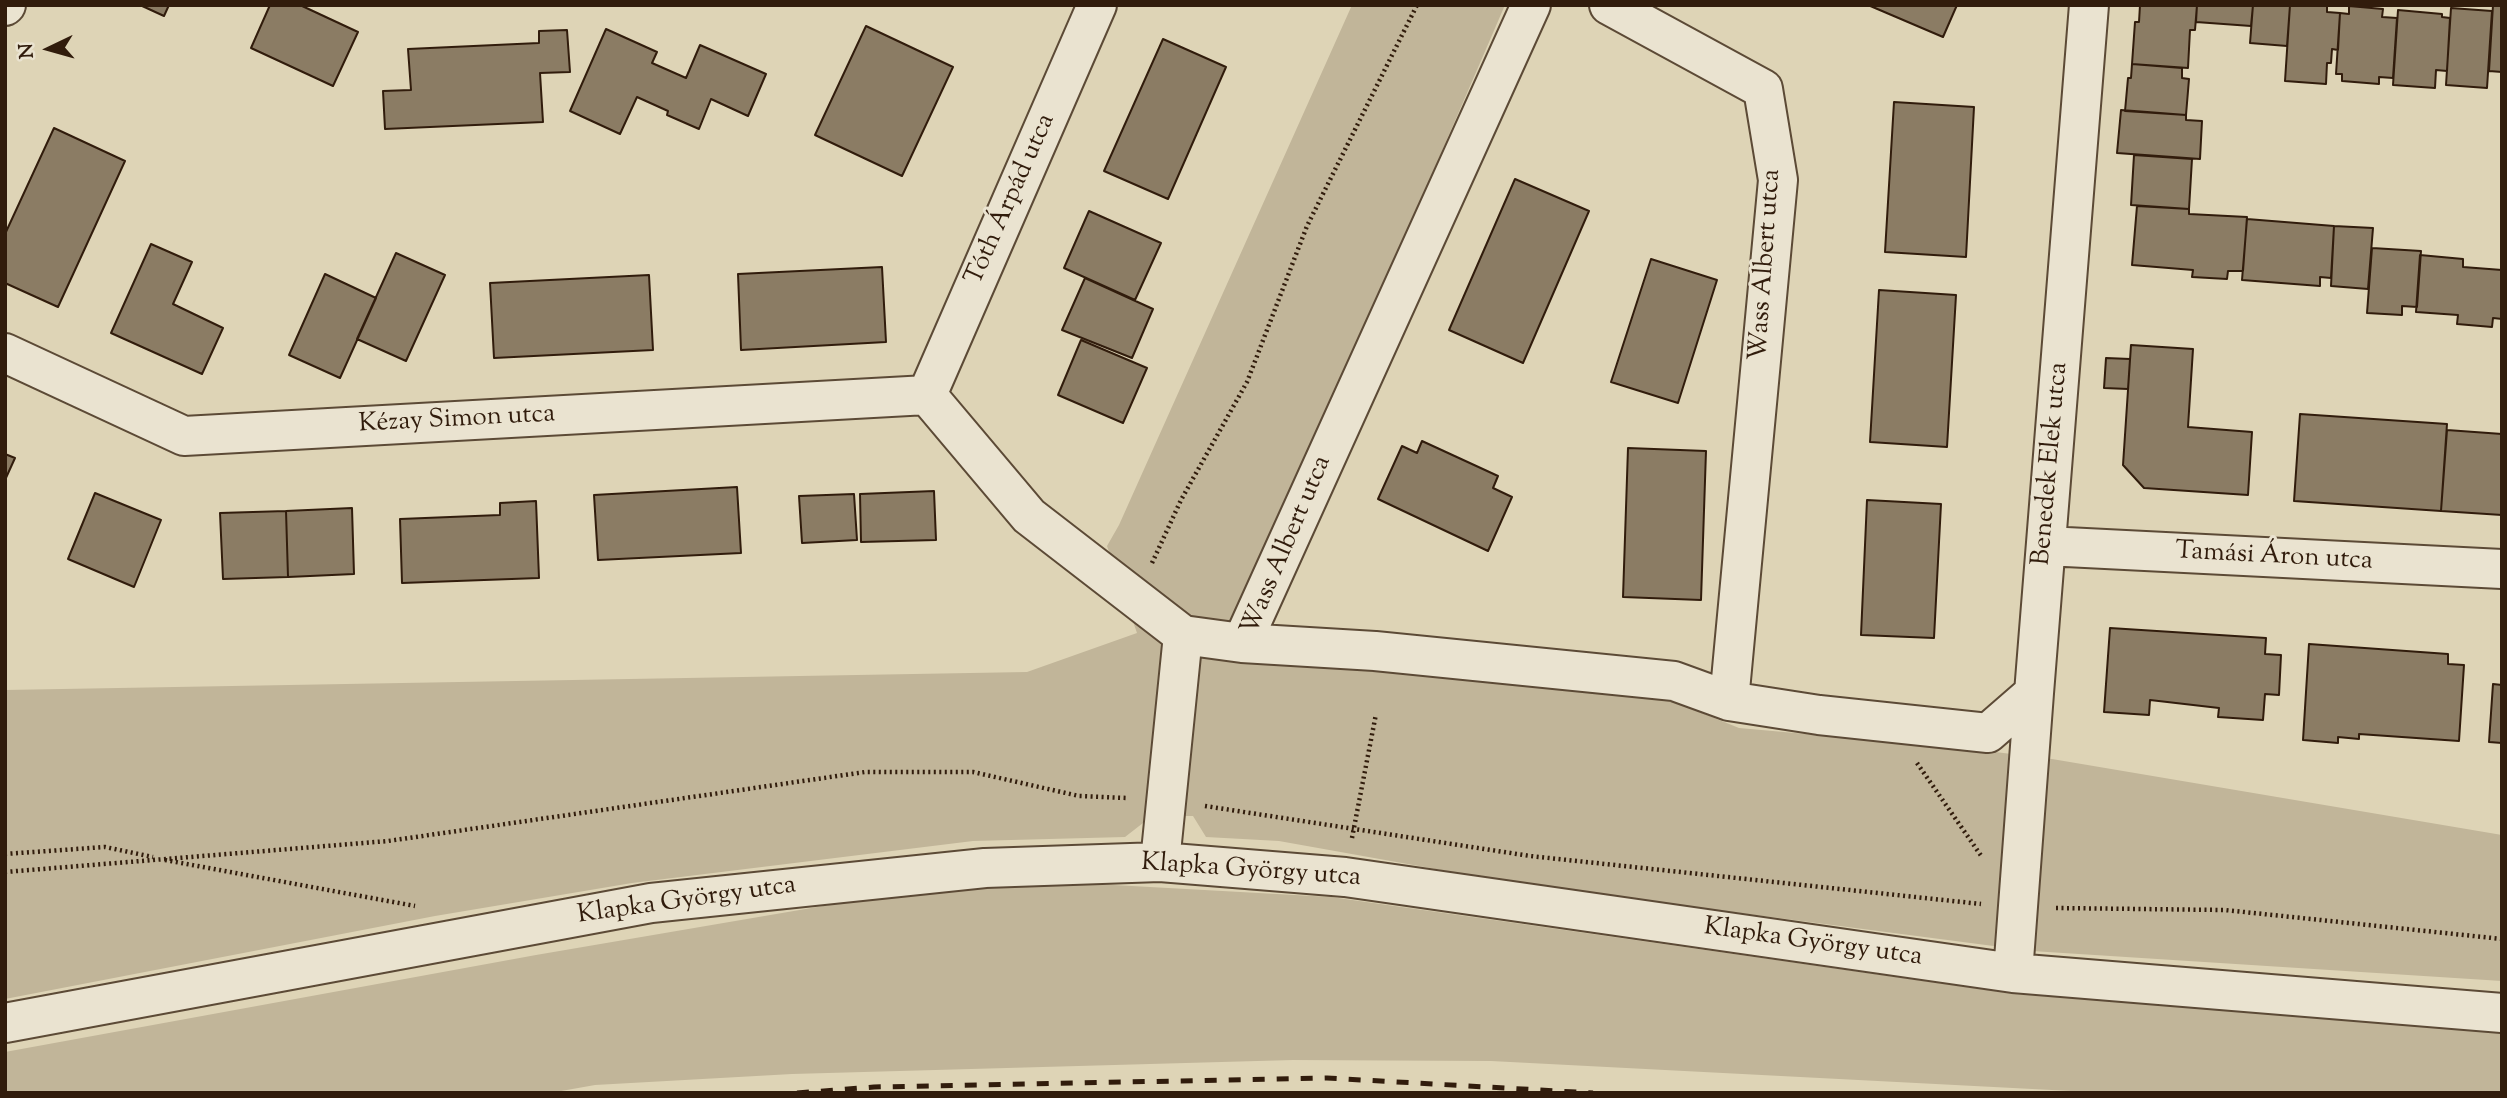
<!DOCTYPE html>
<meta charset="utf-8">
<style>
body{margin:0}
#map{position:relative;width:2507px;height:1098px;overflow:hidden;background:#ded4b6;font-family:"Sorts Mill Goudy",serif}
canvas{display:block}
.frame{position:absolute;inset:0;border:7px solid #311c0c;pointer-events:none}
.north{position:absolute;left:14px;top:14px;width:70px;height:70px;-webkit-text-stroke:5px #eae3d0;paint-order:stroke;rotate:265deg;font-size:19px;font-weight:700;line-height:28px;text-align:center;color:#311c0c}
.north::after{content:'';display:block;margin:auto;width:24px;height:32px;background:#311c0c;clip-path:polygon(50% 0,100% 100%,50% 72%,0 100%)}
</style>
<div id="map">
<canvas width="2507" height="1098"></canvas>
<div class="frame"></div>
<div class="north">N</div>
</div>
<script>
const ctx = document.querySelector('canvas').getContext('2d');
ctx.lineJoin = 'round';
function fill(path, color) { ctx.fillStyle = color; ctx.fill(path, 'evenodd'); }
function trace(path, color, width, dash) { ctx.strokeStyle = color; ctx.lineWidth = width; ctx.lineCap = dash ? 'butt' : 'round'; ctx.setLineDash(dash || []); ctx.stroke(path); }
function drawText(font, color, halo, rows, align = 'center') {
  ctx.font = font + ' "Sorts Mill Goudy",serif'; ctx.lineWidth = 6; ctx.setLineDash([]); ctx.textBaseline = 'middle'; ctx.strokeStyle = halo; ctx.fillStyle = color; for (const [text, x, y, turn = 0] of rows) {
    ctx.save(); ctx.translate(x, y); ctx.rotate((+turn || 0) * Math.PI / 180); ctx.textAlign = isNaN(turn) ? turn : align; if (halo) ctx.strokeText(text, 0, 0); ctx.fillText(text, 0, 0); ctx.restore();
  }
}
const green = new Path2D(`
 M1352 5H1505L1224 656 1556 685 1665 698 1739 728 1963 748 2052 759 2502 835V981L2032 951 1525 885 1279 841 1206 837 1193 816H1152L1125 837 973 841 632 883 435 916 5 999V690L1027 672 1137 633 1107 546 1119 525Z
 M987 878 1331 897 2016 994 2502 1030V1093L2071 1091 1491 1061 1293 1060 792 1074 595 1085 550 1093H5V1052L536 955Z`);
const building = new Path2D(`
 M140 5H169L164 16Z
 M270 5H300L358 32 333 86 251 48Z
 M1868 5H1957L1943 37Z
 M2140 5H2197L2195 30H2190L2188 68 2132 64 2135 22H2139Z
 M2197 5H2253L2251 26 2196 22Z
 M2253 5H2290L2287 46 2250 43Z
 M2290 5H2327V12L2340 13 2338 50 2332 49 2331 63H2327L2326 84 2285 81Z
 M2493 5H2502V72L2489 71Z
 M2349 6 2383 9 2382 17 2397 18 2393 78 2379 77V84L2342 81V74H2336L2340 13 2349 14Z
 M2451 8 2492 11 2487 88 2446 85Z
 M2398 10 2442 14V17L2450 18 2447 71 2436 70 2435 88 2393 85Z
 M866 26 953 67 902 176 815 135Z
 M606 29 657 52 652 63 686 78 700 45 766 74 748 116 711 99 699 129 667 115 668 111 637 97 620 134 570 111Z
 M567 30 570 72 540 73 543 122 385 129 383 91 411 90 408 49 539 43V31Z
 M1163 39 1226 67 1168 199 1104 171Z
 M2132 64 2182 68V78L2189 79 2186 115 2125 111 2128 78H2131Z
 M1894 102 1974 107 1966 257 1885 252Z
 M2121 110 2186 115V120L2202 121 2200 159 2117 153Z
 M54 128 125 161 58 307 5 283V234Z
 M2134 155 2192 159 2189 209 2131 205Z
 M1515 179 1589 211 1523 363 1449 330Z
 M2137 206 2189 209V214L2247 217 2243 271H2228L2227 279 2192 277 2193 270 2132 265Z
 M1089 211 1161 243 1135 300 1064 268Z
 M2247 219 2334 226 2331 278 2320 277V286L2242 280Z
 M2334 226 2373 228 2368 289 2331 286Z
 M151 244 192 262 173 304 223 328 202 374 111 333Z
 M2372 248 2421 251 2417 307 2402 306V315L2367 313Z
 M396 253 445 275 406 361 357 339Z
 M2420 255 2463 259V267L2502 270V319L2493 318 2492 327 2457 324 2458 315 2416 312Z
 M1651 259 1717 280 1678 403 1611 382Z
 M882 267 886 342 741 350 738 274Z
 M325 274 376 298 340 378 289 355Z
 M649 275 653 350 494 358 490 283Z
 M1085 278 1153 309 1132 358 1062 330Z
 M1879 290 1956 295 1947 447 1870 442Z
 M1081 340 1147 368 1123 423 1058 395Z
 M2131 345 2193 349 2188 427 2252 432 2248 495 2144 488 2123 465Z
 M2106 358 2130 359 2128 389 2104 388Z
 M2300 414 2447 424 2441 511 2294 501Z
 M2447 430 2502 434V515L2441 511Z
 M1422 441 1498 476 1493 488 1512 497 1488 551 1378 499 1402 446 1417 453Z
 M1628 448 1706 451 1701 600 1623 597Z
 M5 454 15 458 5 480Z
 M737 487 741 553 598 560 594 495Z
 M934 491 936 540 861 542 860 494Z
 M95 493 161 520 134 587 68 559Z
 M854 494 857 540 802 543 799 496Z
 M1867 500 1941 504 1934 638 1861 635Z
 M536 501 539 578 402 583 400 519 500 515V503Z
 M352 508 354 574 288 577 286 511Z
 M286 511 288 577 223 579 220 513Z
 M2110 628 2266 638 2265 654 2281 655 2279 695 2265 694 2263 720 2218 717 2219 708 2150 700 2149 715 2104 712Z
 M2309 644 2448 654V664L2464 665 2459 741 2359 734V739L2338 737V743L2303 740Z
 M2493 684 2502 685V743L2489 742Z`);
const path = new Path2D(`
 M1152 563 1181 500 1247 382 1307 226 1417 5
 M1917 763 1982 857
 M1205 806 1530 856 1981 904
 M1352 838 1376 714
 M5 854 105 847 153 857
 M165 860 415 906
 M5 872 388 841 865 772H973L1079 796 1127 798
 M2056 908 2225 910 2502 939`);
const minor = new Path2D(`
 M1609 5 1763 89 1778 180 1729 701
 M5 6 6 5
 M5 353 184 436 927 395
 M927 395 1029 516 1183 635 1242 643 1375 651 1674 681 1729 701 1819 715 1988 733 2034 693 2089 5
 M927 395 1097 5
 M2046 546 2502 569
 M1242 643 1531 5
 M1160 862 1183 635
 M2013 973 2034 693
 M5 1023 651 903 985 868 1160 862 1345 877 2013 973 2502 1013`);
const rail = new Path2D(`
 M797 1093 874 1087 1327 1078 1593 1093`);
const streetNames = [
 ["Tóth Árpád utca",1012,200,-66],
 ["Wass Albert utca",1767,265,-86],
 ["Kézay Simon utca",457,421,-3],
 ["Benedek Elek utca",2052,464,-85],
 ["Wass Albert utca",1288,546,-67],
 ["Tamási Áron utca",2274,558,3],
 ["Klapka György utca",1251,872,4],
 ["Klapka György utca",687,902,-8],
 ["Klapka György utca",1813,944,8]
];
fill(green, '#c1b599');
fill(building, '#8b7c64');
trace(building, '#311c0c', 2);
trace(minor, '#5c4a36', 42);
trace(path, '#311c0c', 4.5, [2, 3.5]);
trace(minor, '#eae3d0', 38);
trace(rail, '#311c0c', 5, [12, 12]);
drawText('26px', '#311c0c', '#eae3d0', streetNames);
</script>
